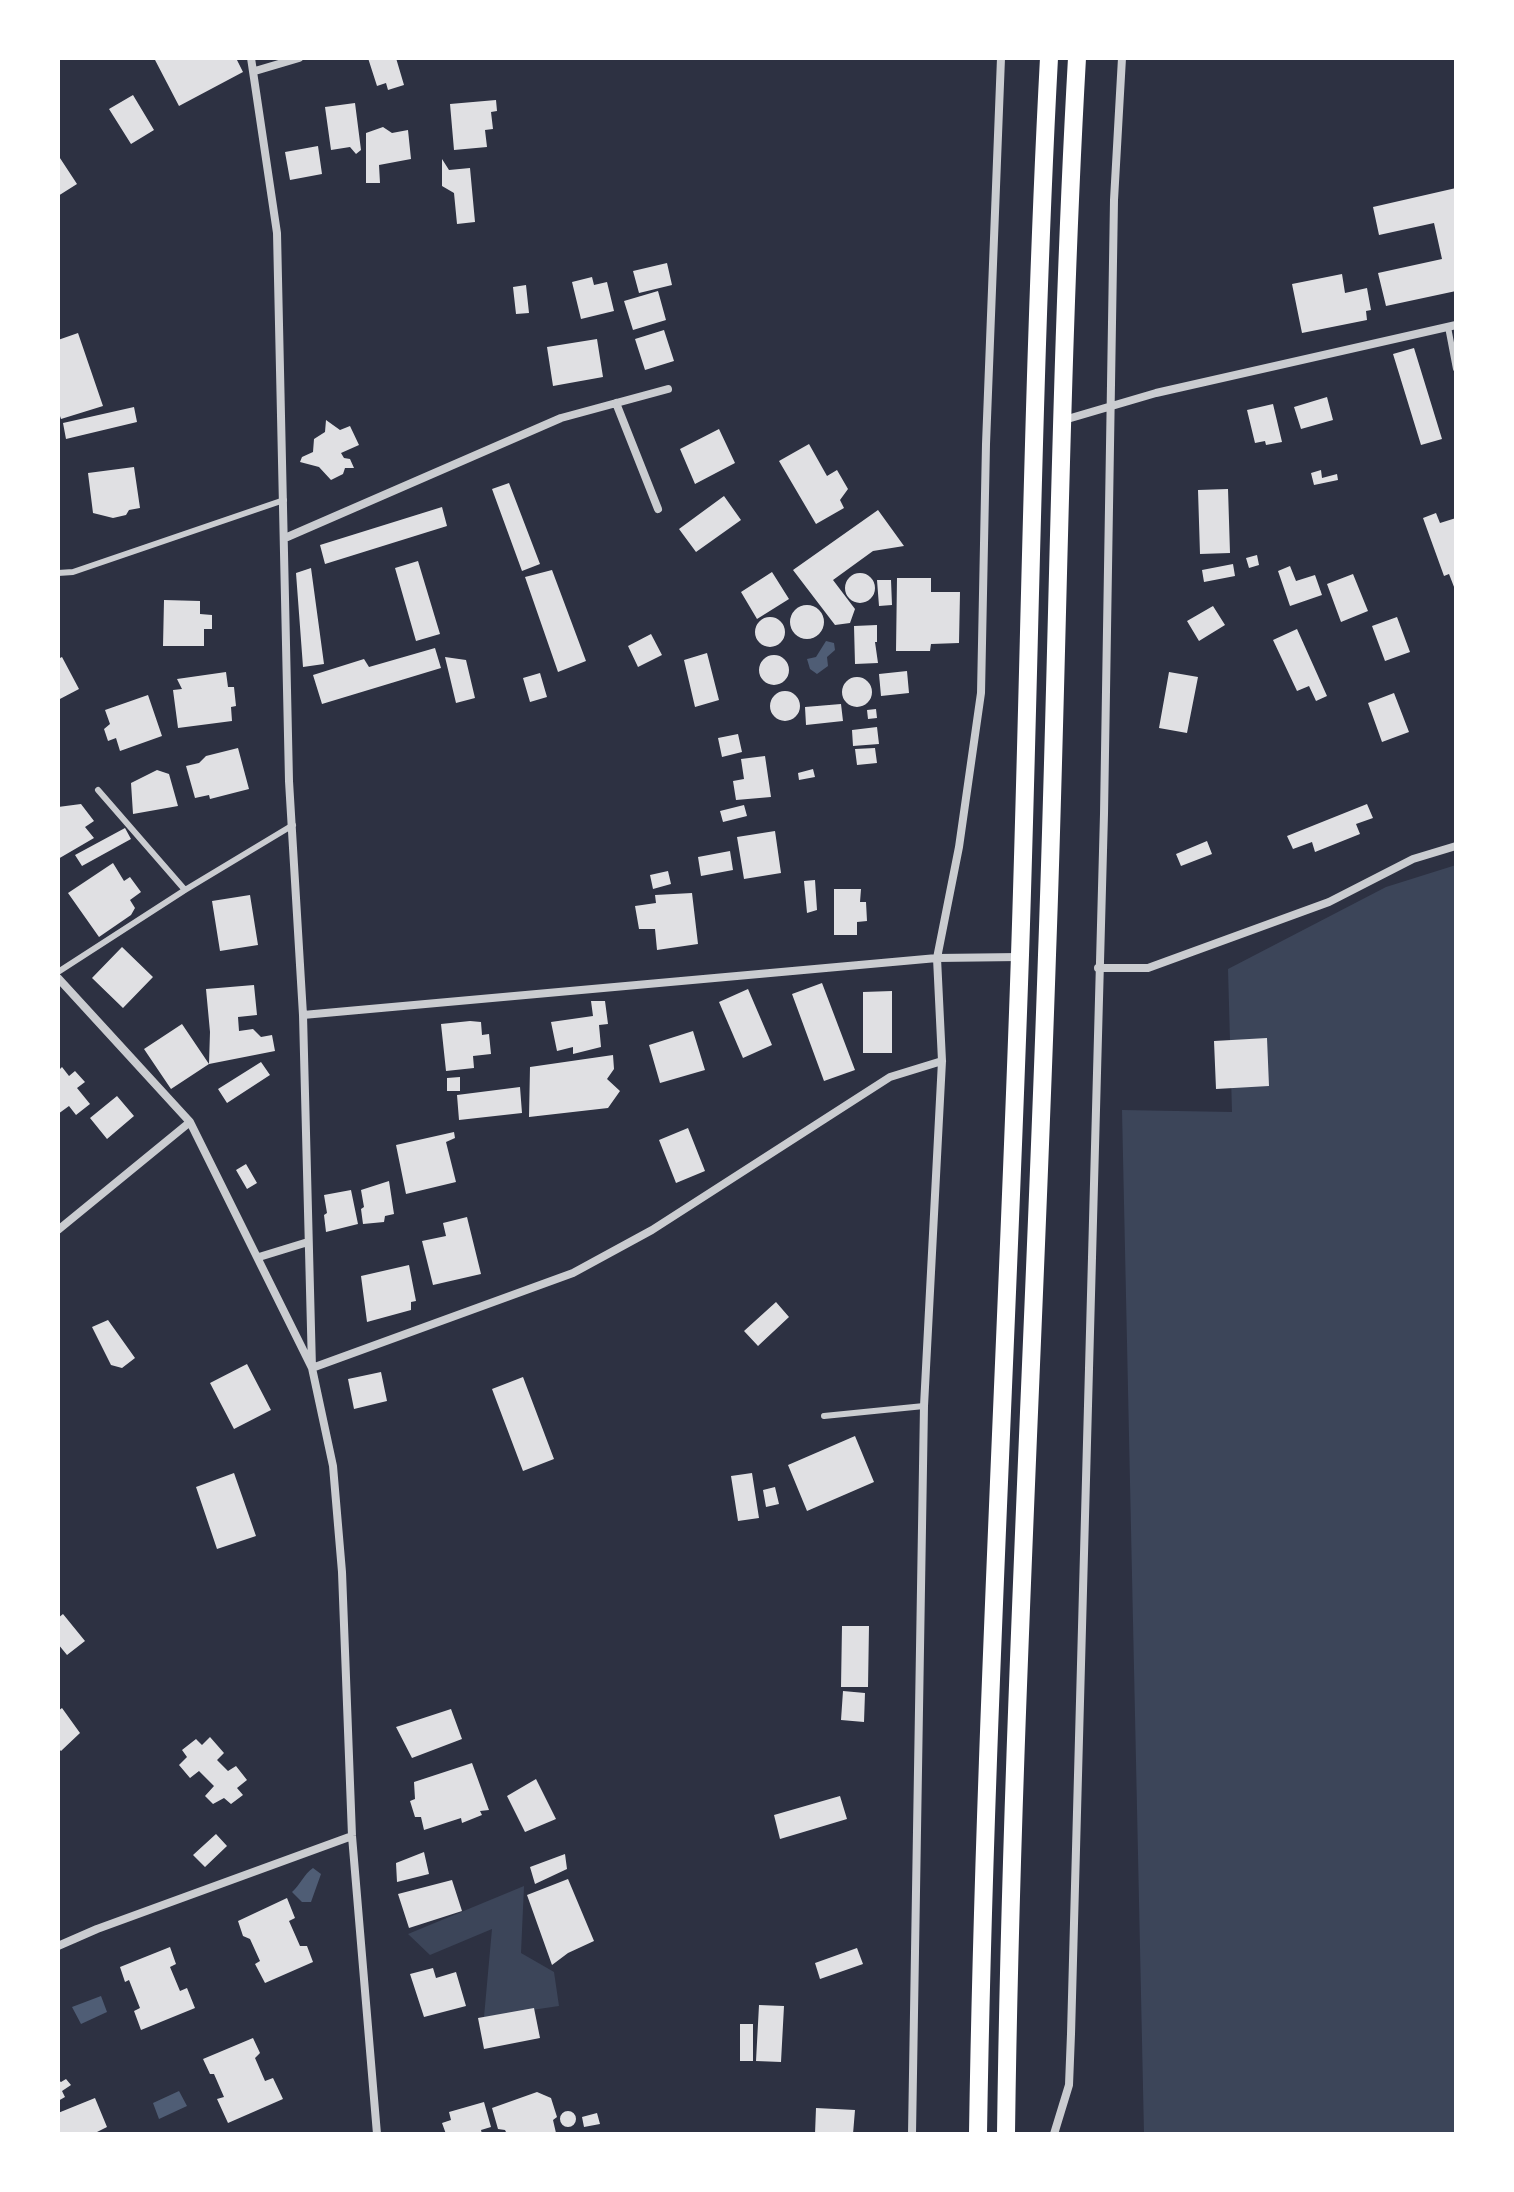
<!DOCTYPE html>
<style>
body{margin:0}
#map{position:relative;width:1514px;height:2192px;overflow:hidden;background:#2d3142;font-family:Jost,sans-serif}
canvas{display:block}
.frame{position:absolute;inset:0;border:60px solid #fff;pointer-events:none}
</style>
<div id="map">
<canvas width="1514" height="2192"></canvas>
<div class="frame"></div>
</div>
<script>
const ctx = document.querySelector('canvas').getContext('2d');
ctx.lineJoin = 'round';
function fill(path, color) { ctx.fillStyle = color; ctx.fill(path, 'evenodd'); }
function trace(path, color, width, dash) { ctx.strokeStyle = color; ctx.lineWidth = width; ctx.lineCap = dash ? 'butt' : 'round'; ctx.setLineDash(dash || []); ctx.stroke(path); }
const green = new Path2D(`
 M1456 865V2134H1144L1122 1110 1232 1112 1228 969 1386 887Z
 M524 1886 521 1953 554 1972 559 2006 484 2017 492 1929 430 1955 408 1934Z`);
const water = new Path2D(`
 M826 641 834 643 835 650 827 657 828 666 817 674 810 669 807 659 816 657Z
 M313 1868 321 1874 311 1902H302L292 1892C300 1885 304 1874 313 1868Z
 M101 1996 107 2012 81 2024 72 2007Z
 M179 2091 187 2106 159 2119 153 2103Z`);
const building = new Path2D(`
 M154 58H236L243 72 179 106Z
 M368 58H396L404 85 388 90 386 83 377 86Z
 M133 95 154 130 131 144 109 109Z
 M496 100 497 111 491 112 493 129 485 130 487 147 454 150 450 104Z
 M355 103 361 150 356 154 350 147 331 150 325 107Z
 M383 127 392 133 408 130 411 159 379 165 380 183H366V133Z
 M318 146 322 174 290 180 285 152Z
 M58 155 77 184 58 196Z
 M442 159 449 170 470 168 475 222 457 224 454 193 442 186Z
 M1456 188V291L1386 306 1378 273 1442 259 1434 223 1379 235 1373 207Z
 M667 263 672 285 639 293 633 271Z
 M1342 274 1345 293 1367 288 1371 310 1366 311 1367 320 1302 333 1292 284Z
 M592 277 594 285 607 282 614 311 581 319 572 282Z
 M526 285 529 313 516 314 513 287Z
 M658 291 666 320 633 330 624 301Z
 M664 330 674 361 645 370 635 339Z
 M78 333 103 406 61 419 58 410V340Z
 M597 339 603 377 553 386 547 347Z
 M1414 348 1442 439 1421 445 1393 354Z
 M1327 397 1333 420 1301 429 1294 407Z
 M1273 404 1282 442 1266 445 1265 441 1255 443 1247 410Z
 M134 407 137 422 66 439 63 423Z
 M326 420 340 430 350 426 359 445 341 453 344 458 350 459 354 468H345L343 474 331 480 319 467 300 462 302 457 313 452 314 439 325 432Z
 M719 429 735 463 695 484 680 449Z
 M809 444 827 476 837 470 848 489 840 500 844 508 816 524 779 461Z
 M134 467 140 508 129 510 126 515 113 518 93 513 88 473Z
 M1321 470 1322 478 1337 474 1338 480 1314 485 1311 473Z
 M509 483 540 564 522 571 492 489Z
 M1228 489 1230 553 1200 554 1198 490Z
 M724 496 741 520 696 552 679 529Z
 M442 507 447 526 325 564 320 545Z
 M878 510 904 546 873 551 833 580 855 609 850 623 835 625 793 570Z
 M1436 513 1440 523 1456 518V592L1449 574 1444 576 1423 518Z
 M1257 555 1259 565 1249 568 1246 558Z
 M418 561 440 634 416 641 395 568Z
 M1233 564 1235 576 1204 582 1202 570Z
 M1290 566 1296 581 1315 575 1322 595 1290 606 1278 571Z
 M311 568 324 664 303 667 296 573Z
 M552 570 586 661 558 672 525 577Z
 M772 572 789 599 757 619 741 592Z
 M845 588a15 15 0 1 1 30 0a15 15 0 1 1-30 0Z
 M1353 574 1368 611 1341 622 1327 584Z
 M897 578H931V592H960L959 643 931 644 930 651H896Z
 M877 580H891L892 605 879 606Z
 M164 600 200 601V614L212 615V629H204V646H163Z
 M790 622a17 17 0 1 1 34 0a17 17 0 1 1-34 0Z
 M1213 606 1225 625 1199 641 1187 621Z
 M755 632a15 15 0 1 1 30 0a15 15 0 1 1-30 0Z
 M1397 617 1410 652 1385 661 1372 626Z
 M877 625V642H875L878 663 855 664 854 626Z
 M1297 629 1327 696 1316 701 1309 686 1297 691 1273 640Z
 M651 634 662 655 638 667 628 646Z
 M435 648 441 668 322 704 313 675 364 659 369 667Z
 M707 653 719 700 695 707 684 660Z
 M759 670a15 15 0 1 1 30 0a15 15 0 1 1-30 0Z
 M62 657 79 689 58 700V659Z
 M445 657 466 660 475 698 456 703Z
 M907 671 909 693 881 696 879 674Z
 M226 672 228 687H234L236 706 231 707 232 721 178 728 173 690 182 689 177 679Z
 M1169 672 1198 677 1187 733 1159 728Z
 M540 673 547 697 530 702 523 678Z
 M842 692a15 15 0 1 1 30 0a15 15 0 1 1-30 0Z
 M770 706a15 15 0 1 1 30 0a15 15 0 1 1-30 0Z
 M1394 693 1409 732 1382 742 1368 703Z
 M148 695 162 736 120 751 116 738 108 741 104 729 110 724 105 710Z
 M841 704 843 721 806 725 805 707Z
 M876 709 877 718 868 719 867 710Z
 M877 727 879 744 853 746 852 730Z
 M738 734 742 752 722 757 718 738Z
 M238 748 249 789 210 799 209 795 195 798 186 766 199 763 206 756Z
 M875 748 877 763 857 765 855 749Z
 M765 756 771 797 736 800 733 781 744 779 741 759Z
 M813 769 815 777 799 780 798 773Z
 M157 770 169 774 178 806 133 814 131 783Z
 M81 804 94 821 85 827 94 838 58 859V807Z
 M1367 804 1373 818 1356 824 1360 834 1315 852 1312 842 1293 849 1287 836Z
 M744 805 747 816 723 822 720 811Z
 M125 828 131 839 82 866 75 855Z
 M775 831 781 873 744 879 737 837Z
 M1207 841 1212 854 1181 866 1176 854Z
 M730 851 733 870 701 876 698 857Z
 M113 863 124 881 130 877 141 892 130 900 135 908 131 915 99 937 68 893Z
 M668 871 671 884 653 889 650 875Z
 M815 880 817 910 807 913 804 881Z
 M834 889H861L860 902H866L867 921 857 922V935H834Z
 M692 893 698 944 657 950 655 929H639L635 906 656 903 655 895Z
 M250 895 258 945 220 951 212 901Z
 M122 947 153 977 123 1008 92 978Z
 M822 983 855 1070 824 1081 792 994Z
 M254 985 257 1015 238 1017 239 1031 253 1029 261 1037 272 1035 275 1051 209 1064 210 1032 206 989Z
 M748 989 772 1045 743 1058 719 1002Z
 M892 991V1053H863V992Z
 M591 1001H605L608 1024 599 1025 601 1047 573 1054V1047L557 1051 551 1022 593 1016Z
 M470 1021 481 1022 482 1035 489 1034 491 1054 473 1056 474 1068 446 1071 441 1024Z
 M182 1024 209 1064 171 1089 144 1049Z
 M693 1031 705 1070 660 1083 649 1045Z
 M1267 1038 1269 1086 1216 1089 1214 1041Z
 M613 1055 614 1069 607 1079 620 1091 608 1108 529 1117 530 1067Z
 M261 1062 270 1075 227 1103 218 1089Z
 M62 1067 69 1076 75 1071 85 1082 77 1088 90 1104 76 1115 69 1106 58 1114V1071Z
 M460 1077V1091H447V1078Z
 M520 1087 522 1113 459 1120 457 1095Z
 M117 1096 134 1116 107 1139 90 1118Z
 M688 1128 705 1171 676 1183 659 1140Z
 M454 1132 455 1138 446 1142 456 1182 406 1194 396 1145Z
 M246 1164 257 1183 247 1189 236 1170Z
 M389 1181 394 1214 385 1216 384 1222 363 1224 361 1209 364 1207 361 1190Z
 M351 1190 358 1224 326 1232 324 1215 327 1213 324 1195Z
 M467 1217 481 1274 433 1285 422 1241 446 1236 443 1223Z
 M409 1265 416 1301 411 1302V1310L367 1322 361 1276Z
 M776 1302 789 1317 758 1346 744 1331Z
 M108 1320 135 1358 122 1368 111 1365 92 1327Z
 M247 1364 271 1410 234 1429 210 1383Z
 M381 1372 387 1401 354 1409 348 1379Z
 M523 1377 554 1459 523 1471 492 1389Z
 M855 1436 874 1482 807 1511 788 1465Z
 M234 1473 256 1536 217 1549 196 1487Z
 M752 1473 759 1518 738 1521 731 1476Z
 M775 1487 779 1504 766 1507 763 1490Z
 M63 1614 85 1641 67 1655 58 1644V1618Z
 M842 1626H869L868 1687H841Z
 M843 1691 865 1693 864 1722 841 1720Z
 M62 1708 80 1733 61 1751 58 1748V1711Z
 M451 1709 462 1739 412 1758 396 1727Z
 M210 1737 224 1753 217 1760 228 1771 236 1766 247 1780 237 1788 243 1795 231 1804 224 1798 213 1804 205 1796 214 1786 199 1771 190 1778 179 1765 187 1757 182 1750 196 1739 202 1745Z
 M472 1763 489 1810 480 1811 482 1815 462 1823 461 1818 424 1830 421 1817H415L410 1801 415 1799 414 1782Z
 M536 1779 556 1819 525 1832 507 1796Z
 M840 1796 847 1819 780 1839 774 1815Z
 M216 1834 227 1846 205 1867 193 1855Z
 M424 1852 429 1874 397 1882 396 1863Z
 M565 1854 567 1869 535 1884 530 1867Z
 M568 1879 594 1941 568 1953 552 1965 527 1895Z
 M452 1880 462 1911 409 1928 398 1894Z
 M287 1898 295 1918 289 1921 300 1946H307L313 1962 265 1983 255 1964 260 1961 250 1939 243 1936 238 1921Z
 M170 1947 176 1964 170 1967 180 1991 187 1988 195 2008 141 2030 134 2011 140 2008 129 1980 125 1982 120 1967Z
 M857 1948 863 1964 820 1979 815 1963Z
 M433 1968 436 1978 456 1972 466 2006 424 2017 410 1974Z
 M759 2005 784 2006 781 2062 756 2061Z
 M534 2008 540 2038 484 2049 478 2018Z
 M740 2024H753V2061H740Z
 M253 2038 260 2053 255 2058 265 2081 273 2078 283 2099 228 2123 217 2099 224 2097 214 2074H210L203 2059Z
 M66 2079 71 2085 62 2091 65 2097 58 2101V2080L61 2082Z
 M537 2092 551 2098 557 2117 553 2120 556 2133 507 2134 505 2130 498 2129 492 2108Z
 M95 2098 107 2127 97 2132 98 2134H58V2113Z
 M484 2102 491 2127 481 2130 482 2134H446L442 2123 451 2120 449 2112Z
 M816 2108 855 2110 853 2134H815Z
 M560 2119a8 8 0 1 1 16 0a8 8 0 1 1-16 0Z
 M597 2113 600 2124 584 2127 582 2117Z`);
const service = new Path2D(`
 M1448 327 1456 369
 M58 573 73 572 284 500
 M98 790 185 890
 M58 972 185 890 293 825
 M824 1416 924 1406`);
const minor = new Path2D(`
 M251 58 277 233 289 781 303 1015 312 1368 333 1466 342 1572 352 1836 377 2134
 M255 71 299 58
 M616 403 658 509
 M1064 420 1156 393 1456 325
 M285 538 561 418 668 389
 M1098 968H1148L1329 902 1413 859 1456 846
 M58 978 190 1122 312 1368 573 1273 652 1230 890 1077 942 1061
 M303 1015 937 958 1019 957
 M58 1230 190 1122
 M259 1257 308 1242
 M58 1946 97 1929 352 1836
 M912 2134 924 1406 942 1061 937 958 959 847 981 693 986 444 1001 58
 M1054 2134 1069 2085 1071 2034 1104 814 1114 200 1122 58`);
const primary = new Path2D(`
 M978 2134C984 1741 1007 1348 1020 955 1030 656 1033 357 1049 58
 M1006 2134C1011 1741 1034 1348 1047 955 1058 656 1060 357 1077 58`);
fill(green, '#3c4559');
fill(water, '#4f5d75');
fill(building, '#e0e0e3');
trace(service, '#caccd0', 6);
trace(minor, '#caccd0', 8);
trace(primary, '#fff', 18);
</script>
